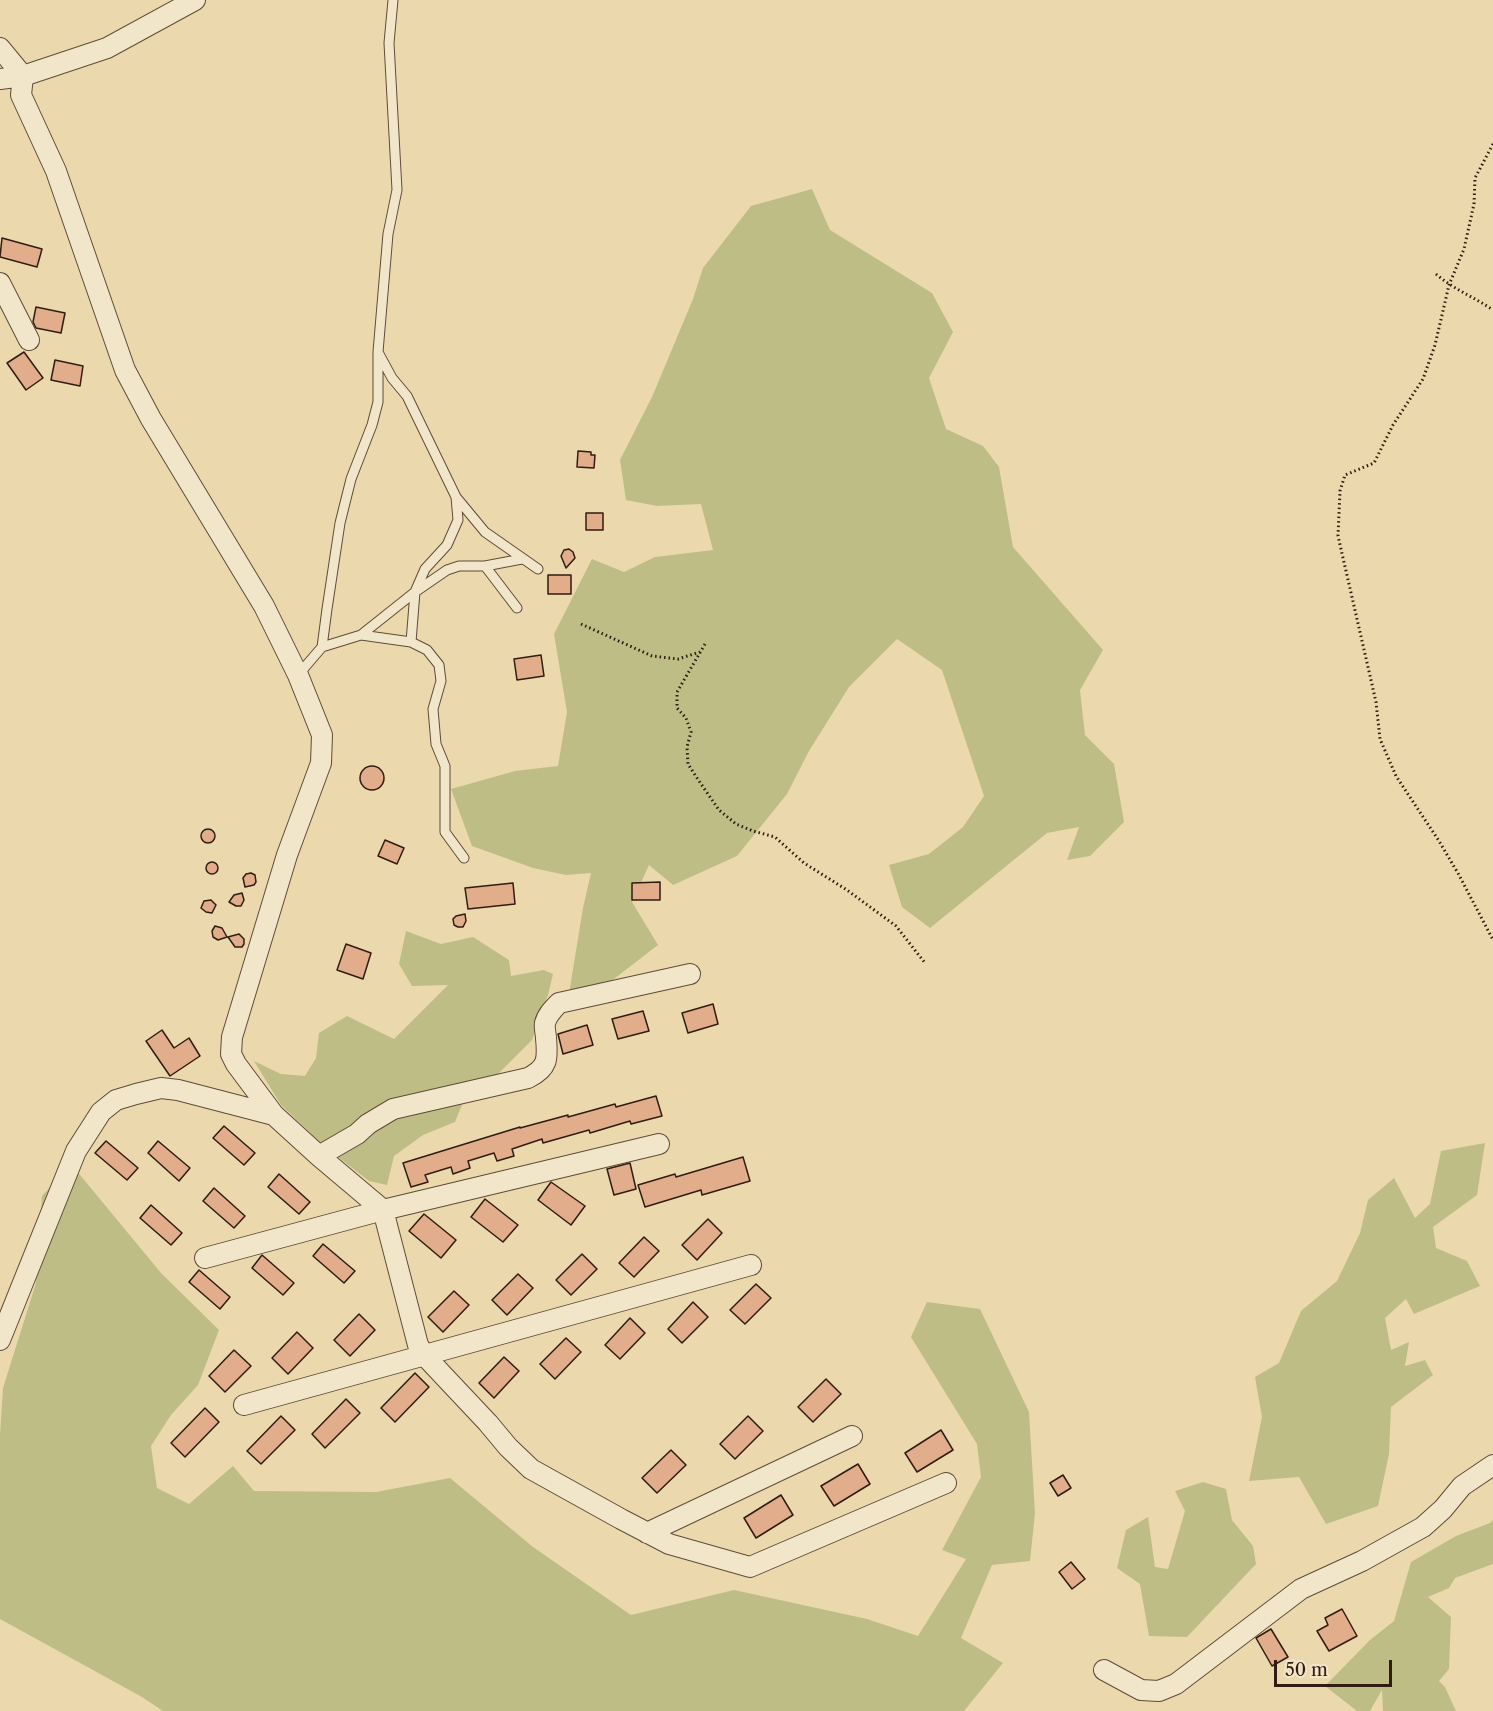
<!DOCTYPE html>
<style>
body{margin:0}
#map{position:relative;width:1493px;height:1711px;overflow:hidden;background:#ebd9ad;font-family:"Libre Caslon Text",serif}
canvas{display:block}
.scale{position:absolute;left:1274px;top:1660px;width:118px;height:27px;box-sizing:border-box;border:3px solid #301c11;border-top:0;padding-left:8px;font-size:18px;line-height:21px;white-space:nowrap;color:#301c11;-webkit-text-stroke:4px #f2e6ca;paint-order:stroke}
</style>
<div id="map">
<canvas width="1493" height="1711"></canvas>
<div class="scale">50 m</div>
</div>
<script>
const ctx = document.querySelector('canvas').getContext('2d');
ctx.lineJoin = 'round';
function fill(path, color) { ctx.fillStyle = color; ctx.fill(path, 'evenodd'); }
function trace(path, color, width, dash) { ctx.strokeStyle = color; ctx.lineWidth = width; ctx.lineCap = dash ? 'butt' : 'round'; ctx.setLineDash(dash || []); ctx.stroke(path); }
const green = new Path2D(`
 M812 189 830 230 932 293 953 332 929 378 946 429 983 446 999 467 1013 547 1103 650 1080 690 1085 735 1114 764 1124 822 1090 856 1067 860 1079 827 1047 833 930 928 902 907 889 865 929 854 963 827 984 796 942 670 897 639 849 687 809 751 787 794 737 856 673 885 649 865 632 902 658 945 597 992 569 994 583 908 591 873 566 875 533 868 472 846 451 789 515 771 558 766 567 712 554 634 592 559 624 572 655 557 713 550 701 504 657 506 626 500 620 460 652 397 693 299 703 268 751 206Z
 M406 931 441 944 473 937 509 960 511 976 544 970 553 974 548 995 532 1040 490 1082 464 1100 455 1122 423 1135 394 1156 387 1185 369 1181 324 1146 281 1105 254 1061 281 1074 305 1076 316 1058 319 1033 347 1016 394 1039 448 985 412 986 399 964Z
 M1485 1143 1477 1195 1433 1227 1436 1248 1467 1261 1480 1286 1414 1314 1406 1299 1385 1318 1391 1350 1409 1342 1405 1366 1425 1360 1433 1375 1391 1407 1389 1454 1378 1506 1326 1524 1299 1477 1249 1481 1262 1417 1255 1377 1279 1363 1301 1311 1337 1281 1360 1233 1368 1200 1394 1178 1415 1218 1430 1204 1441 1151Z
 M71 1164 161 1273 219 1330 198 1385 171 1415 151 1446 157 1488 189 1504 233 1466 254 1491 376 1492 450 1478 533 1547 631 1615 734 1590 867 1619 918 1636 966 1559 942 1550 981 1477 977 1444 911 1337 927 1302 980 1309 1029 1412 1035 1513 1030 1561 992 1565 961 1638 1003 1663 964 1711H163L142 1697 0 1619V1435L3 1388 36 1283 42 1196Z
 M1203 1482 1226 1489 1232 1520 1253 1546 1256 1564 1187 1637 1149 1636 1140 1584 1117 1568 1126 1530 1148 1517 1155 1567 1168 1569 1185 1511 1175 1491Z
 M1493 1520V1564L1455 1578 1449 1588 1428 1597 1451 1617 1449 1669 1439 1681 1445 1687 1456 1711H1383L1382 1690 1370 1711H1357L1325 1686 1370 1640 1394 1621 1411 1562 1456 1536 1490 1523Z`);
const building = new Path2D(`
 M2 238 42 249 37 267 0 257Z
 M36 307 65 313 61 333 36 328 33 322Z
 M24 352 43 378 26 390 7 363Z
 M55 360 83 366 80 386 51 380Z
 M578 451 591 452V455H595L594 468 577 467Z
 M586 513H603V530H586Z
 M569 549 573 552 575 558 566 568 561 556 564 550Z
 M548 575H571V594H548Z
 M541 655 544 676 517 680 514 659Z
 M360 778a12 12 0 1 1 24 0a12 12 0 1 1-24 0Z
 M201 836a7 7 0 1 1 14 0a7 7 0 1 1-14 0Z
 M385 840 404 848 397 864 378 856Z
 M206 868a6 6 0 1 1 12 0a6 6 0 1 1-12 0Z
 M251 873 255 875 256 882 254 885 245 887 243 878 246 874Z
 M660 882V900H632V883Z
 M513 883 515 904 468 909 465 888Z
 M242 893 244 900 241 906H236L229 902 234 895Z
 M211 900 216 905 212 913 206 912 201 908 204 901Z
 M465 914 466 921 463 927H458L454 925 453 919 456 916Z
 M215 926 222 928 227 937 218 940 213 937 212 931Z
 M239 934 244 939V944L242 947H235L228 937Z
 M346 944 371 953 363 979 337 970Z
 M713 1004 718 1024 688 1033 682 1013Z
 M643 1011 649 1031 618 1039 612 1019Z
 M587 1025 593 1045 563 1054 558 1034Z
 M162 1030 174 1048 189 1038 200 1056 170 1076 146 1041Z
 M656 1096 662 1116 631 1124 630 1121 590 1133 589 1130 543 1143 542 1139 512 1149 514 1156 497 1161 494 1153 468 1161 470 1168 453 1174 451 1167 425 1175 428 1182 411 1187 403 1163 520 1127V1128L568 1115V1117L615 1104 616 1107Z
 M224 1126 255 1153 244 1165 213 1138Z
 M106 1141 138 1168 127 1180 95 1153Z
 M158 1141 190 1168 179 1181 148 1153Z
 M743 1157 750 1181 702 1195 701 1190 645 1207 638 1185 675 1174 676 1177Z
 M630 1163 636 1189 614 1195 607 1169Z
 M279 1174 310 1202 299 1214 268 1187Z
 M551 1182 585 1206 571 1225 538 1200Z
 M214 1188 245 1216 234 1228 203 1201Z
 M485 1199 518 1225 503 1242 471 1217Z
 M151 1205 182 1233 171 1245 140 1218Z
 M424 1214 456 1240 441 1258 409 1231Z
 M708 1219 722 1233 697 1260 682 1245Z
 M644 1237 659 1251 634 1277 619 1263Z
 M323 1244 355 1271 344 1283 313 1256Z
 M582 1254 597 1269 571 1295 556 1280Z
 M262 1255 294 1283 283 1295 252 1268Z
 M199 1270 230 1297 220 1309 189 1282Z
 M518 1274 533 1288 507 1315 492 1300Z
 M756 1284 771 1298 745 1324 730 1310Z
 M454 1291 469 1305 443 1332 428 1317Z
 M693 1302 708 1317 682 1343 668 1329Z
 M359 1314 375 1330 350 1356 334 1340Z
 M630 1318 645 1333 620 1359 605 1345Z
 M297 1332 313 1348 288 1374 272 1358Z
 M566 1338 581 1352 555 1379 540 1364Z
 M234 1350 251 1366 225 1392 209 1376Z
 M504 1357 519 1371 494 1398 479 1383Z
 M415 1373 429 1387 395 1422 381 1408Z
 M826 1379 841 1394 813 1422 798 1407Z
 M346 1399 360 1413 325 1448 312 1434Z
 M205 1408 219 1422 185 1457 171 1443Z
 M281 1416 295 1430 261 1464 247 1451Z
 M748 1416 763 1431 735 1459 720 1444Z
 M941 1430 953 1450 917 1472 905 1453Z
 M671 1450 686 1465 657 1493 642 1478Z
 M858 1464 870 1484 834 1506 821 1486Z
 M1063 1475 1071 1488 1058 1496 1050 1483Z
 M781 1495 793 1515 756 1538 744 1518Z
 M1071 1562 1085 1579 1072 1589 1059 1572Z
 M1342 1609 1357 1636 1329 1651 1317 1631 1328 1625 1325 1618Z
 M1271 1629 1288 1657 1272 1666 1256 1638Z`);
const path = new Path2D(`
 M1493 144 1475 178 1474 204 1464 249 1449 285 1435 345 1423 379 1393 425 1374 463 1345 475 1340 491 1338 536 1376 702 1380 739 1396 776 1439 841 1459 875 1493 940
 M1436 274C1453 289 1474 297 1493 310
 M581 624 652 656 678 659 700 652
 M705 644 677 692V708L686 718 691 732 687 747 688 764 699 781 719 810 736 824 753 831 775 837 804 863 847 890 896 926 925 963`);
const service = new Path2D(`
 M379 354 392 378 407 396 456 497 485 532 538 569
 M485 566 517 608
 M361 635 411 642 427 650 439 665 441 681 433 709 436 744 445 766V832L464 858
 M411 642 415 592 425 569 447 545 458 520 456 497
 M322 647 361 635 415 592 447 570 459 566H485L522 559
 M298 675 322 647 327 609 340 523 351 479 372 425 378 402V352L388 234 397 190 389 43 393 0`);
const minor = new Path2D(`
 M0 48 23 76 21 95 56 171 125 370 151 419 264 606 298 675 322 735 321 763 287 855 232 1037 231 1054 236 1064 274 1115 319 1156 383 1210 418 1345 424 1355 488 1423 508 1447 531 1469 621 1519 669 1544 750 1567 946 1483
 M0 79 23 76 107 48 195 0
 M0 283 29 340
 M319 1156 357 1134 368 1124 393 1109 528 1078C548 1068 548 1059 546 1038 546 1034 544 1028 545 1023 547 1015 553 1009 559 1003L690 974
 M205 1258 383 1210 659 1144
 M0 1340 76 1151 101 1112 116 1100 136 1094 161 1088 178 1090 274 1115
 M244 1405 751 1265
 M647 1533 852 1436
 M1104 1670 1141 1690 1159 1691 1176 1684 1301 1589 1362 1561 1423 1527 1443 1509 1462 1486 1493 1465`);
fill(green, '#bebd85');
fill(building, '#e1ad8b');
trace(building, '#301c11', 1.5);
trace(service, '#5f4b38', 11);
trace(minor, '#5f4b38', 22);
trace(path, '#301c11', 3, [1.5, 3]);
trace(service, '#f2e6ca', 9);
trace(minor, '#f2e6ca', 20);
</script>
